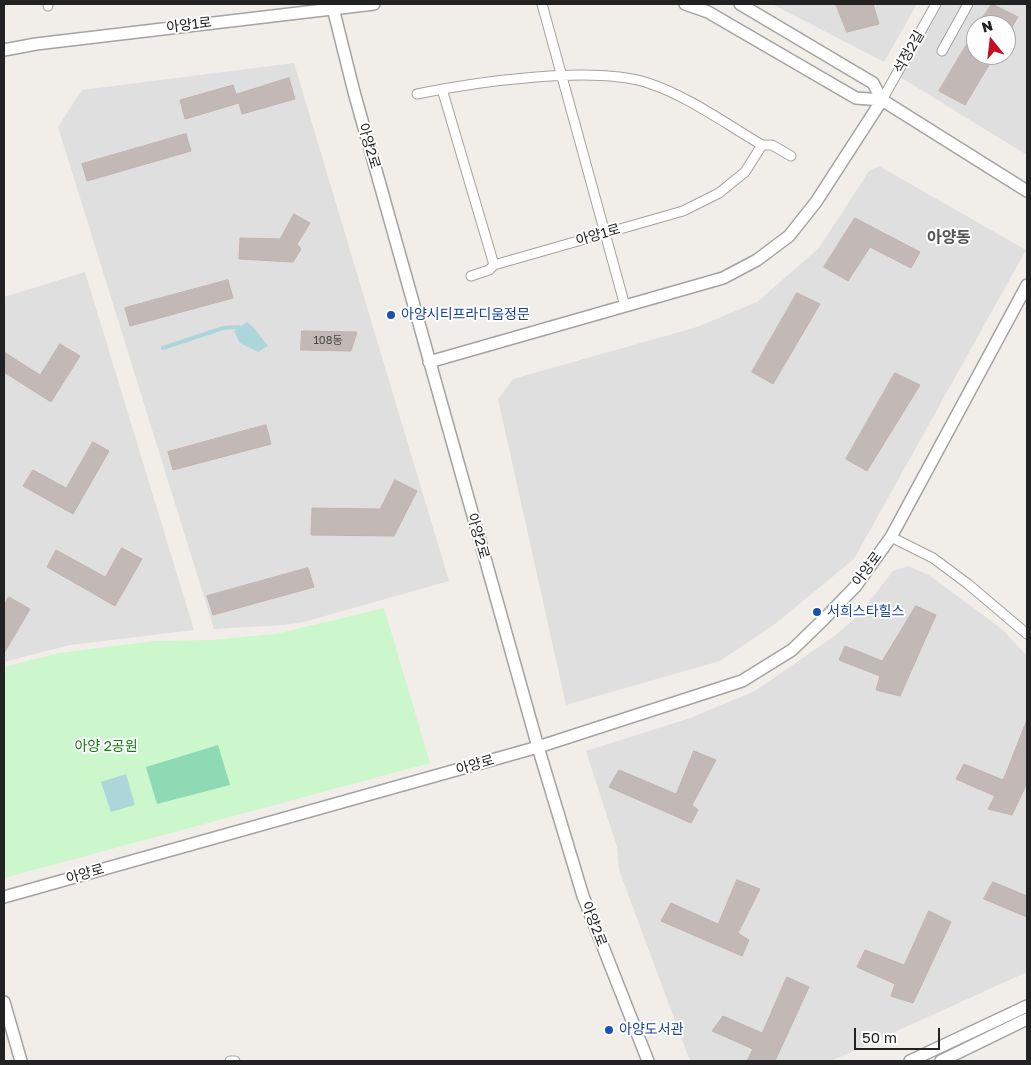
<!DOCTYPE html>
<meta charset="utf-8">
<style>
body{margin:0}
#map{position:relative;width:1031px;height:1065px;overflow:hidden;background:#f1eee9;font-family:"Golos Text",sans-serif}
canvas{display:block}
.frame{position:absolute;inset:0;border:5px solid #222;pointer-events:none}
.north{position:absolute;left:966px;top:15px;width:50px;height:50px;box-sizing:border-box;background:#fff;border:1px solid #a7a7a7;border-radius:50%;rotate:344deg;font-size:14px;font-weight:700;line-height:20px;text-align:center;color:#222}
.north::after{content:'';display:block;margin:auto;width:18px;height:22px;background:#c50e22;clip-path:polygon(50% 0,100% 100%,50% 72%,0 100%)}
.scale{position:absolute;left:854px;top:1028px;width:86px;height:22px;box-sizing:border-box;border:2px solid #222;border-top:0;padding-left:6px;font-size:15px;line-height:18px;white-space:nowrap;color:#222;-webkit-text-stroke:4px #fff;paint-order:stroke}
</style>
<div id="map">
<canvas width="1031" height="1065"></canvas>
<div class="frame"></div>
<div class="north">N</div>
<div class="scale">50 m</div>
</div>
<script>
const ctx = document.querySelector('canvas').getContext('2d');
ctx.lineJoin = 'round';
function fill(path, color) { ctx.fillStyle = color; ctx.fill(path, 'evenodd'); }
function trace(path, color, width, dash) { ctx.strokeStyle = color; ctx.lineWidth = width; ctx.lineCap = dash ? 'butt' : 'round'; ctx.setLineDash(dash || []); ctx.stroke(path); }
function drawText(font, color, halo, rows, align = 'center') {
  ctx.font = font + ' "Golos Text","Noto Sans KR",sans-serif'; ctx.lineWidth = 4; ctx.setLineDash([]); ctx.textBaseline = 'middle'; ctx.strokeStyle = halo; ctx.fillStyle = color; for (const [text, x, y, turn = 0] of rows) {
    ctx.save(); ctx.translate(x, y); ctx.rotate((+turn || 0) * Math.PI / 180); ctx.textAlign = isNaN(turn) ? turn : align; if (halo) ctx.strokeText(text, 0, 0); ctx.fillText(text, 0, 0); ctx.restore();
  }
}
const residential = new Path2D(`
 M772 4H917L884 62Z
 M941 4H1027V155L900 77ZM976 25H1006V55H976Z
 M294 63 449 581 304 622 284 625 214 629 58 127 82 90Z
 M879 166 1026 250 854 559 775 624 720 661 566 705 498 399 513 379 697 327 757 302 819 248 869 171Z
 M85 272 194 630 70 645 4 662V297Z
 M908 566 929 575 1003 630 1027 656V972L831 1061H690L619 870 617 847 586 751 690 718 755 691 833 637 858 616 893 571Z`);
const park = new Path2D(`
 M384 608 430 763 4 878V667L59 653 155 641 212 640 276 634Z`);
const pitch = new Path2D(`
 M218 745 230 785 157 804 146 767Z`);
const water = new Path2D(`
 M247 322 254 328 268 346 258 352 240 343 234 331Z
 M126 774 135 805 111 812 101 782Z`);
const stream = new Path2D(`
 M163 348 223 328 239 327`);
const building = new Path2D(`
 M836 4H873L879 24 847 32Z
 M992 4 1018 17 1006 37V25H978Z
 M976 29V55H995L965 105 939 91Z
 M289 78 295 99 242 114 239 103 185 119 180 100 233 85 236 94Z
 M186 134 191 151 87 181 82 164Z
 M294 214 310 223 297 244 301 249 293 262 239 259 240 238 280 239Z
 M855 218 920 252 911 268 870 247 848 281 824 267Z
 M228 280 233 298 130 326 125 308Z
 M797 293 820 304 773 384 752 372Z
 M302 331 357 332 351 351 301 350Z
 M60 344 80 356 51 402 4 372V352L40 375Z
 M895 373 920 385 867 471 846 459Z
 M266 425 271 444 173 470 168 452Z
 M93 442 109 451 73 514 23 486 33 470 66 488Z
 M395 480 417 491 394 536 311 535 312 508 380 509Z
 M122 548 142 559 115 606 47 567 56 550 105 577Z
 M308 568 314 587 213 615 207 596Z
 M9 597 30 609 4 653V605Z
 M916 606 936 615 900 696 876 690 880 676 839 660 845 646 882 661Z
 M1027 720V783L1012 815 988 809 995 796 956 779 964 764 1003 780Z
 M694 751 716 760 692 805 698 810 691 823 609 787 619 770 676 794Z
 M737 880 760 889 738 933 749 940 742 956 661 921 671 903 718 924Z
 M993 882 1027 896V917L984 899Z
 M929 911 951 922 913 1003 891 996 895 984 857 967 865 950 904 965Z
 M787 977 809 987 775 1061H747L753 1049 712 1031 723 1016 762 1033Z`);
const minor = new Path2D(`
 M48 4V6
 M542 4 625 306
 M942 51 968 4
 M442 89 494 265 683 211 719 193 745 172 762 145
 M417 94C475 82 592 65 648 83 688 96 726 124 762 145
 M882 100 936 4
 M762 145H772L791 156
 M471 276 489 270 494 265
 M891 537 933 558 968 584 1027 634
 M230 1061H235`);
const tertiary = new Path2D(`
 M332 4 354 92 538 747 583 896 648 1061
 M685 4 708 12 856 98 882 100 1027 191
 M740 4 873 83 882 100
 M4 50 36 44 374 4
 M429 362 723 278 757 260 789 236 816 202 882 100
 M4 897 538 747 742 681 792 650 824 619 855 587 891 537 1027 285
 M4 1002 21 1061
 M910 1061 1027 1006
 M941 1061 1027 1019`);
const markers = [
 [391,315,5,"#1a4fb4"],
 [817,612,5,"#1a4fb4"],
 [609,1030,5,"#1a4fb4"]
];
const numberNames = [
 ["108동",328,341]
];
const streetNames = [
 ["아양1로",189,25,-7],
 ["석정2길",909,52,-60],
 ["아양2로",369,146,74],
 ["아양1로",598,235,-16],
 ["아양2로",478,536,74],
 ["아양로",867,569,-53],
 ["아양로",475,765,-16],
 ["아양로",85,874,-16],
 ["아양2로",594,924,69]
];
const transitNames = [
 ["아양시티프라디움정문",401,315],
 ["서희스타힐스",827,612],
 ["아양도서관",619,1030]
];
const parkNames = [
 ["아양 2공원",106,747]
];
const quarterNames = [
 ["아양동",949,238]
];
fill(residential, '#e0dfdf');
fill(park, '#ccf6cb');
fill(pitch, '#8ddab4');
fill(water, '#add6db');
trace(stream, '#add6db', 4);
fill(building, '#c2b9b6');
trace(building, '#c2b3ac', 1);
trace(minor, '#a3a3a3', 11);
trace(tertiary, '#a3a3a3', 14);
trace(minor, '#fff', 9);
trace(tertiary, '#fff', 11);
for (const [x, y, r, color] of markers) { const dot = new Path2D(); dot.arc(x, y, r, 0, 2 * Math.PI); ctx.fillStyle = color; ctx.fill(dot); trace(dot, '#fff', 2); }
drawText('11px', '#4a4847', null, numberNames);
drawText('14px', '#222', '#fff', streetNames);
drawText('14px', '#164399', '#fff', transitNames, 'left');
drawText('14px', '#177b14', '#fff', parkNames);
drawText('bold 16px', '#555', '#fff', quarterNames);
</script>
